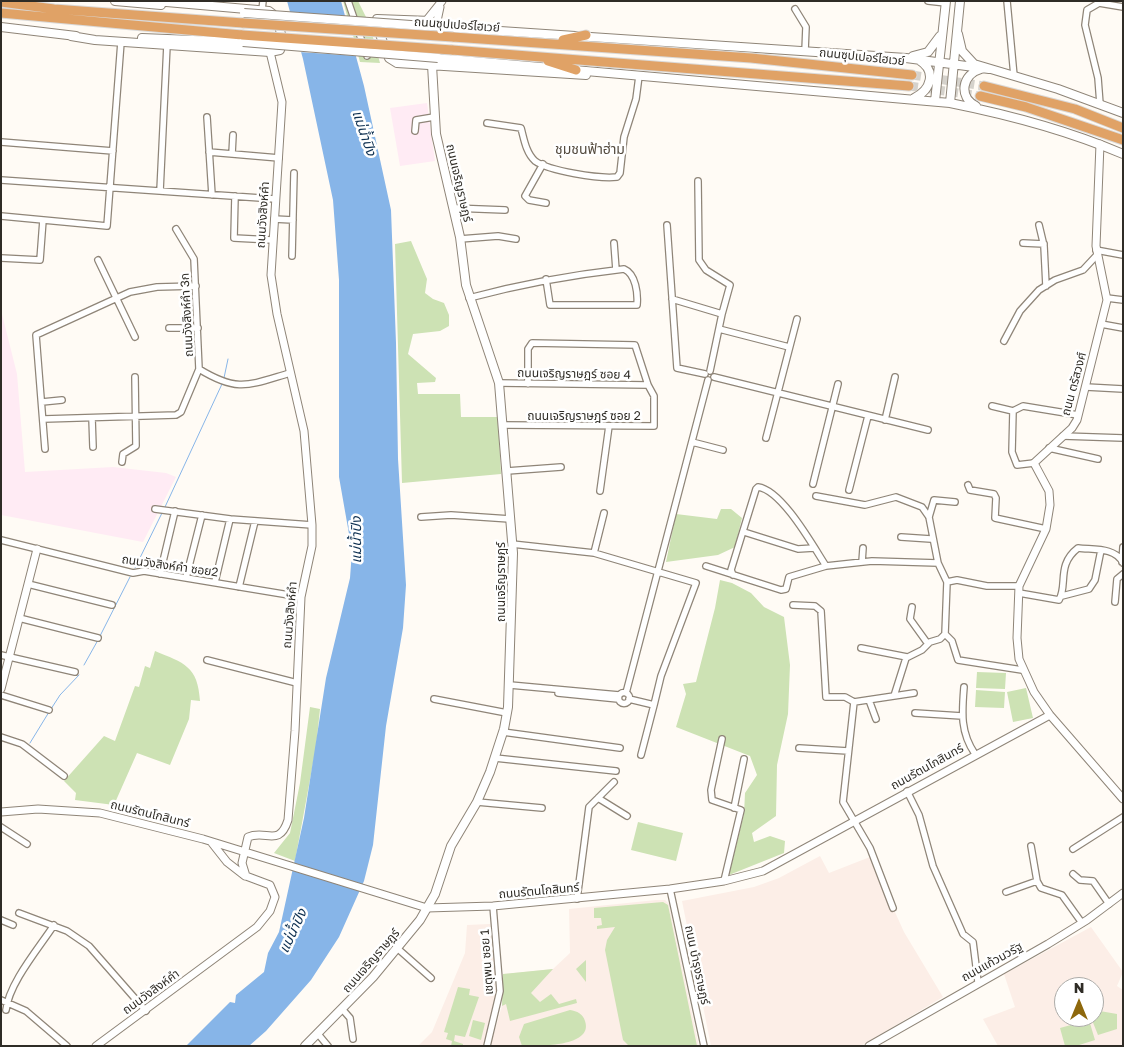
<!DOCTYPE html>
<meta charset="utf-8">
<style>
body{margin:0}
#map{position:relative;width:1124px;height:1047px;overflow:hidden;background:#fffbf5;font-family:"Golos Text",sans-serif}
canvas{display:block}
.frame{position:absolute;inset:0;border:2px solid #2f2c26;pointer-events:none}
.north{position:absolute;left:1054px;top:977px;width:50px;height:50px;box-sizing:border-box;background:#fff;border:1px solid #acaba8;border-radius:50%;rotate:0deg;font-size:14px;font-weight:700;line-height:20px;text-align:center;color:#2f2c26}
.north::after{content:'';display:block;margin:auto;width:18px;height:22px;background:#8e680c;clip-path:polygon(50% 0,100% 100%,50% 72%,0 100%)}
</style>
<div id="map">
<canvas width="1124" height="1047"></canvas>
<div class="frame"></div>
<div class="north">N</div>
</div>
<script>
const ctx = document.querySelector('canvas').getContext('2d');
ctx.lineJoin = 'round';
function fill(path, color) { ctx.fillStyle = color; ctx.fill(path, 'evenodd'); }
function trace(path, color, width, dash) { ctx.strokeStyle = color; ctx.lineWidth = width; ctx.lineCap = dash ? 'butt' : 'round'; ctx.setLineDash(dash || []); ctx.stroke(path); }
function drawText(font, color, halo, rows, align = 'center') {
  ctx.font = font + ' "Golos Text","Noto Sans Thai",sans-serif'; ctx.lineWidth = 5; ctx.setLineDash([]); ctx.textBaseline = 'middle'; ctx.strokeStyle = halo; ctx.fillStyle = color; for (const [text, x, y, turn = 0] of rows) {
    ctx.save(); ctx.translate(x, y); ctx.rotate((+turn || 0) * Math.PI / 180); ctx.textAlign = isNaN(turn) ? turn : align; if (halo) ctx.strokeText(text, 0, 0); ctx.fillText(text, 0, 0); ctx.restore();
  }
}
const commercial = new Path2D(`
 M427 103 435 161 400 166 390 108Z
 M1 310 17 374 25 472 113 467 166 473 176 477 143 542 1 515Z`);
const education = new Path2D(`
 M820 856 829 873 870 857 904 932 943 997 861 1046H711L682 901 754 887 779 878Z
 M656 900H665L669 904 699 1046H490L502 1006 503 974 553 969 570 953 569 909Z
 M490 924 497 1001 484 1046H418L432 1032 465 953 467 925Z
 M1091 927 1123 972 1117 986 1123 990V1046H998L983 1019 1015 1007 1004 974ZM1064 987H1094V1017H1064Z`);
const green = new Path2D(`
 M343 1H358L369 23 380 63 360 62Z
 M411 241 427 279 425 293 433 299 444 303 449 315V326L440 331 413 334 408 354 436 378 435 382 417 383 418 394H460L461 417H498L501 474 402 483 395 244Z
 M721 509H731L742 518 735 547 718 555 666 562 676 514 717 519Z
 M720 580 732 583 751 593 764 607 784 617 790 665 788 714 777 765 776 816 752 833 754 842 770 836 785 841 784 853 729 875 744 814 745 793 757 775 750 756 676 727 686 694 683 684 696 682 715 608Z
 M155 651C184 663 198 666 200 701L191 700 189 719 170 765 137 753 114 805 75 800 76 793 64 781 104 736 115 741 135 686 139 687 145 666 150 668Z
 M977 672 1006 673 1005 689 976 688Z
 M1026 688 1033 718 1013 722 1007 692Z
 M976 690 1005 692 1004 708 975 707Z
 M310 707 320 709 316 747 295 861 274 853 290 833 300 783Z
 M638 822 683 833 676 861 631 850Z
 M663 902 668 905 697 1046H629L623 1040 605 950 607 940 615 927 597 929V926L602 925 601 918H594V908Z
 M586 960V982L576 969Z
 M553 969 531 993 540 1002 551 994 559 1004 576 999 577 1003 510 1021 506 1004 502 1006 503 974Z
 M458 987 470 989 469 995 479 997 465 1037 455 1035 454 1041 463 1044V1046H451L452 1041 446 1039 448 1033 444 1032Z
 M570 1010C577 1011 583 1014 585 1021 594 1047 538 1046 522 1046L519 1037 524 1024Z
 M1094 1010 1117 1014V1029L1098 1035 1092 1020Z
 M473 1020 485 1023 481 1040 469 1036Z
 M1089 1020 1095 1040 1076 1046H1065L1060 1028Z`);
const water = new Path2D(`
 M287 1H341L364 86 391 210 396 343 398 459 406 585 403 628 386 726 373 845 364 881 339 937 311 980 266 1031 249 1046H186L230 1002 235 1003 236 995 264 972 268 953 279 932 304 818 326 678 350 578 352 551 339 477V280L333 200 303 59Z`);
const pier = new Path2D(`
 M288 12 348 18 359 56 299 52Z`);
const stream = new Path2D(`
 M224 378 228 359
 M165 507 222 384
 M135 568 162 513
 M100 636 130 577
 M84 665 98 640
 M51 709 60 695 79 675
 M30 743 49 712`);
const trunkTunnel = new Path2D(`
 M912 75 984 86
 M909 86 980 96`);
const minor = new Path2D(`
 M348 1 367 56
 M928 1 946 3
 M1007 1 1014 76
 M795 9 806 27 805 51
 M262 10 263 1
 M1100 104 1098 78 1085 25 1087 10 1099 3 1123 7
 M207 117 212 195
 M487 123 521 128C524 139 526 153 535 161 549 171 599 179 617 177L620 173 624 137 636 99 639 76
 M415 131 416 120 434 117
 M1 142 113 151
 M209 152 279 158
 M232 154 233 135
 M543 164 525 196 529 200 546 203
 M1 180 275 199
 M698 181 699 260 706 270 730 285 722 314
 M160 191 167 45
 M235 196 234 238 272 240
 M453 208 505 210
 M1 216 107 226 121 42
 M274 219 293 220
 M667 225 677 368 705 374
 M1039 225 1044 246 1046 286
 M176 229 194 259 199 369C238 393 249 385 290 373
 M460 239 498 236 516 239
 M614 243 616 270
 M1023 243 1044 244
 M1096 250 1123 255
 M292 256 294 173
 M1 258 40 260 43 220
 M98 260 135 337
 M469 298C521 284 571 275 624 269 636 274 638 294 637 305H550L546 279
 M1107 298 1123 300
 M672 299 722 314 710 371
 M1101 324 1123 328
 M169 328H198
 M719 329 789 347
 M1004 341 1020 311 1039 290 1055 280 1083 270 1097 255
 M714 377 928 430
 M499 383 648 385
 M1086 387 1123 389
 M42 402 62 400
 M992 406 1013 411 1012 452 1017 465 1034 463
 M1013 411 1023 406 1078 415
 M92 418 93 447
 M44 419 176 415 181 412 199 369
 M885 420 895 377
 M503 425 654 426V396L648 385 635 345 532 343 528 349V384
 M1063 436 1123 438
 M766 438 797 319
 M692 442 723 450
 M1049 448 1098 459
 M45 449 36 335 130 292 157 287 196 286
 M122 462 123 454 136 446 135 377
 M507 471 561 467
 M813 484 838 384
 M968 485 970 490 994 494 996 498 995 518 1046 529
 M849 490 868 416
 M600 491 609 426
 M816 496 865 505 896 497 922 507 929 517 938 563 947 582
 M155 509 230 519 312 525
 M421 517 451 515 510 519
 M929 517 934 500 955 502
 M744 532 798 549 814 548
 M901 537 931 539
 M1 540 133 573 144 571 301 597
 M512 544 594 553 696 583 661 676 654 705 629 699
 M594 553 604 513
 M862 562 863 548
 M1122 562 1123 547
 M706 566 781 590 786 589 789 577 826 566 872 561 938 563
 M160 574 175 511
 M733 575 731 570 756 489 758 487C782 490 813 546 826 566
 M186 578 202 515
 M215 582 230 519
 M28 584 112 605
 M239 587 255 521
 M1019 593 1059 600C1068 585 1056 565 1078 548 1094 550 1115 547 1123 563
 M1062 596 1089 589 1095 580 1101 550
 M1115 602 1117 579 1123 574
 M793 605 815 606 821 611 826 697H845L854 702
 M912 607 910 619 928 644
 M19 618 98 638
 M945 634 952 641 958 660 1022 670
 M861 648 907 657
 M1 655 75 672
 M207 660 297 683
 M510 685 619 695
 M964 687C962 712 960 732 975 754
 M618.5 698a5.5 5.5 0 1 1 11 0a5.5 5.5 0 1 1-11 0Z
 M558 693 618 699
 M626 693 708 380
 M1 695 49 710
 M894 696 914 693
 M434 699 507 713
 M869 700 876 719
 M915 713 962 716
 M503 732 620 748
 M1 737 22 744 64 776
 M722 739 711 790 712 800 741 810 724 881
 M799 748 848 751
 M641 755 654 705
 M495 758 616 771
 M907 791 919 815 933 866 963 934 973 942 978 982
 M598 798 627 816
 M477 802 542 808
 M734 808 744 759
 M1 827 27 844
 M1031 846 1037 881 1041 888 1062 895 1082 923
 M1073 849 1123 817
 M1073 874 1080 880 1093 881 1109 904
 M670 889 704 1046
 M1006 892 1037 881
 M577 899 589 807 614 782
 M893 908 870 848 843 802 854 702 894 696 906 658 922 650 930 642 940 639 945 634 947 582 957 580 987 586H1019
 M19 913 67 931 89 946 146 1011
 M1 920 13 925
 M397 948 431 978
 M1 1000 26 1011 67 1046
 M6 1010C9 983 39 948 54 925
 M343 1010 350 1018 353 1039
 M318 1034 328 1046
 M487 1046 500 991 493 906`);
const tertiary = new Path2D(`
 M426 21 442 1
 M437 21 440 7
 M1100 144 1096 246 1107 300 1077 420 1072 428 1034 463 1049 491 1050 505 1046 529 1019 586 1017 638 1019 659 1034 692 1050 715 1123 799
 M1 689 37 549
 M1 812 38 809 100 813 203 839 427 908 493 906 670 889 724 881 763 871 1050 715
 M212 843 227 862 245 876
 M96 1046 257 927 270 911 275 897 270 885 246 876 242 863 248 837C266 829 279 848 288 820L295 731 301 597 312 546V525L304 431 277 314 271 275 282 102 270 52
 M869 1046 1048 944 1087 920 1123 893`);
const secondary = new Path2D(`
 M115 1 161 5
 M431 21 377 19 376 24 389 58 397 63 586 75
 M425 26 906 58 989 69
 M1 27 76 36
 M958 34 962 51 974 64 1058 89 1123 113
 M71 36 95 40 270 52 280 50C285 40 278 16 269 11L155 1
 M142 38 243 42
 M913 56 928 52 940 36
 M438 58 950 103C1010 115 1067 130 1123 154
 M914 98C931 90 937 71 919 60
 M935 101 946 1
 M950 103 960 1
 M976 106C958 97 962 74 981 69
 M305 1046 373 977 420 920 435 894 451 846 477 802 490 772 504 729 508 707 513 553 499 383 466 285 460 237 436 134 432 65`);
const trunk = new Path2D(`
 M1 2 54 9 243 23
 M1 13 242 35
 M453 37 751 58 912 75
 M563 40 586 35
 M452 50 909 86
 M548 61 576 70
 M984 86 1075 109 1123 128
 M980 96 1026 107 1123 140`);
const secondaryBridge = new Path2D(`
 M244 13 425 26
 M243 42 438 58`);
const trunkBridge = new Path2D(`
 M243 23 453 37
 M242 35 452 50`);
const streetNames = [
 ["ถนนซุปเปอร์ไฮเวย์",457,25,4],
 ["ถนนซุปเปอร์ไฮเวย์",862,57,6],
 ["ถนนเจริญราษฎร์",459,183,77],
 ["ถนนวังสิงห์คำ",263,215,-86],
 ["ถนนวังสิงห์คำ 3ก",187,315,-93],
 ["ถนนเจริญราษฎร์ ซอย 4",574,374,1],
 ["ถนน ตรัสวงศ์",1074,384,-75],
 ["ถนนเจริญราษฎร์ ซอย 2",584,416],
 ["ถนนวังสิงห์คำ ซอย2",170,566,8],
 ["ถนนเจริญราษฎร์",501,582,-90],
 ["ถนนวังสิงห์คำ",290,615,-85],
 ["ถนนรัตนโกสินทร์",927,767,-29],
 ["ถนนรัตนโกสินทร์",150,814,14],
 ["ถนนรัตนโกสินทร์",539,891,-5],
 ["ถนนเจริญราษฎร์",371,961,-49],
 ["เชตุพน ซอย 1",487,962,-94],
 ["ถนนแก้วนวรัฐ",992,962,-29],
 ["ถนน บำรุงราษฏร์",697,965,78],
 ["ถนนวังสิงห์คำ",151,992,-36]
];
const waterNames = [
 ["แม่น้ำปิง",364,133,71],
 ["แม่น้ำปิง",357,540,-90],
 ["แม่น้ำปิง",293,931,-65]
];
const neighbourhoodNames = [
 ["ชุมชนฟ้าฮ่าม",590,150]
];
fill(commercial, '#ffebf4');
fill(education, '#fceee7');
fill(green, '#cde2b4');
fill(water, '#87b5e8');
fill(pier, '#fffbf5');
trace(stream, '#87b5e8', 1);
trace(trunkTunnel, '#d5d2cc', 9, [9, 4.5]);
trace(minor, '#8f8578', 8);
trace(tertiary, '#8f8578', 9);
trace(secondary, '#8f8578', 10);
trace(trunk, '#dad9d8', 11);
trace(minor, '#fff', 5.5);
trace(tertiary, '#fff', 7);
trace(secondary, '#fff', 8);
trace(trunk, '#e0a266', 9);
trace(secondaryBridge, '#8f8578', 10, []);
trace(trunkBridge, '#dad9d8', 11, []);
trace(secondaryBridge, '#fff', 8);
trace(trunkBridge, '#e0a266', 9);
drawText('12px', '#2f2c26', '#fff', streetNames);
drawText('italic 14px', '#0e3051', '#fff', waterNames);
drawText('14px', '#544b3f', '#fff', neighbourhoodNames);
</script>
